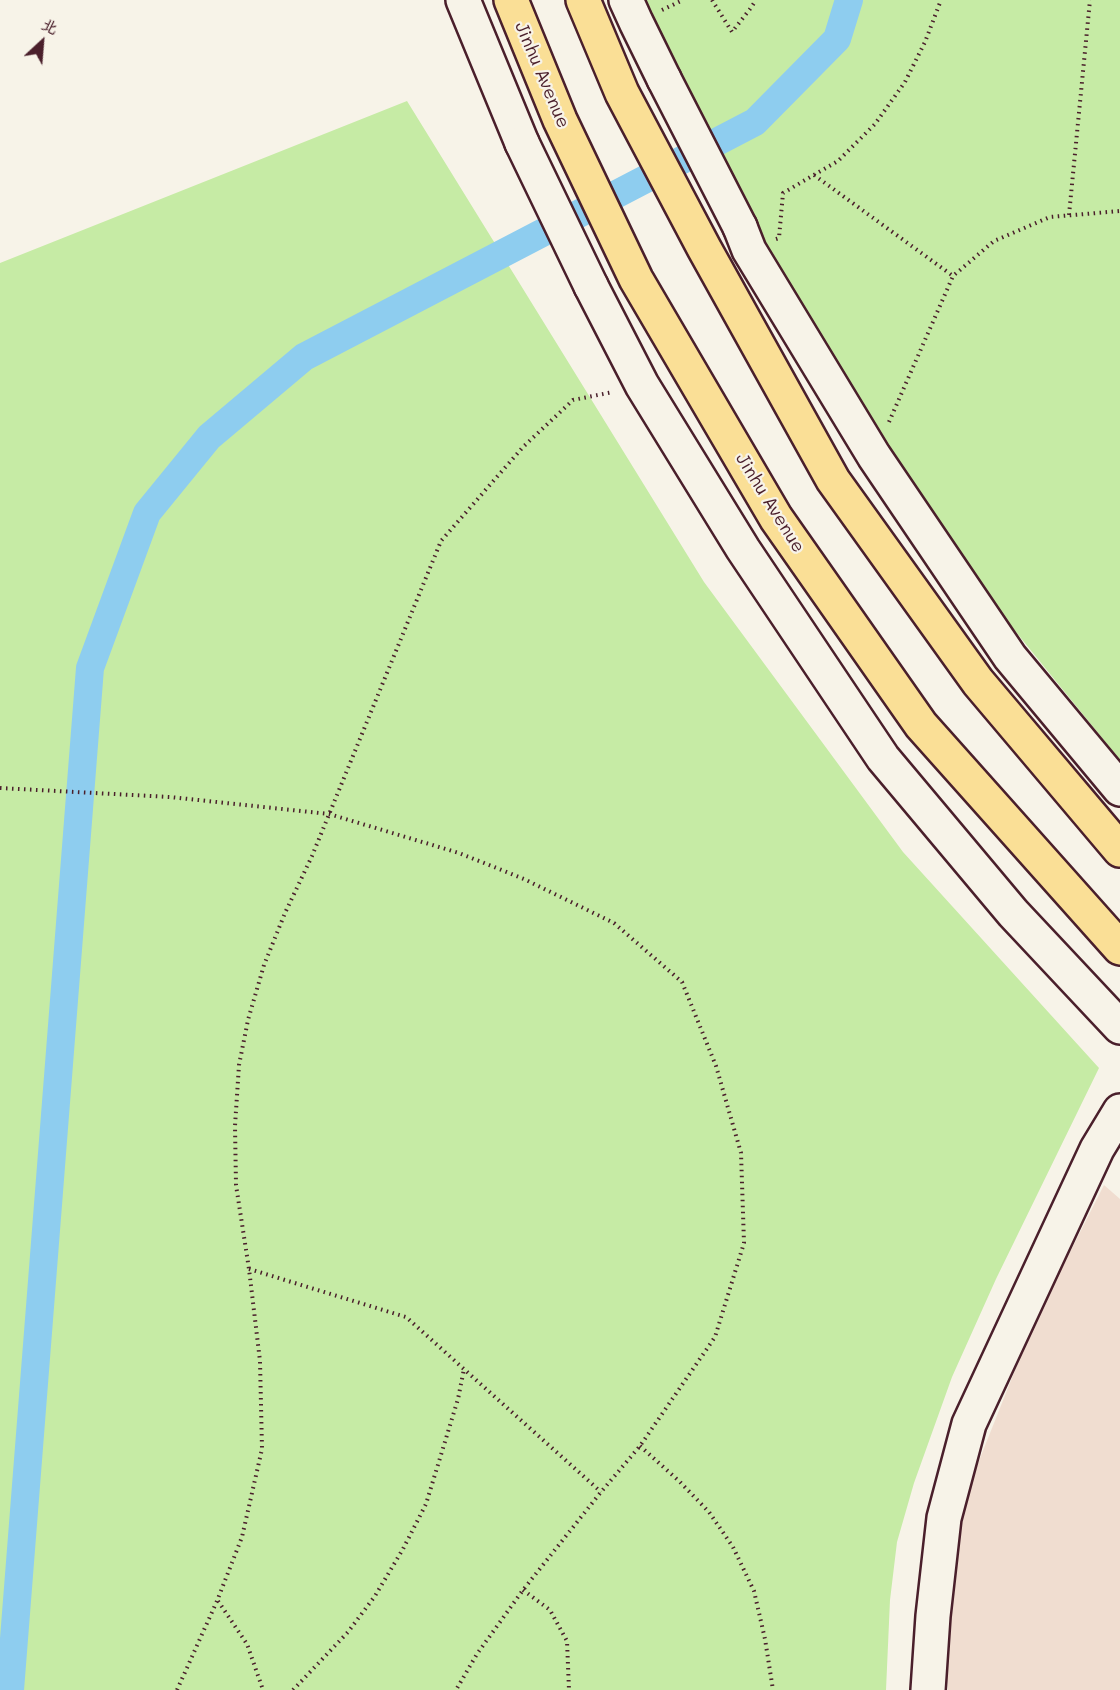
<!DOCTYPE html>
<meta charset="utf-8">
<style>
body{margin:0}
#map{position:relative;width:1120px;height:1690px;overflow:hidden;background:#f7f3e8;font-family:Mali,"LXGW WenKai TC",sans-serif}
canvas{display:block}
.north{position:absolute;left:12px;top:12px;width:60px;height:60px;-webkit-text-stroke:4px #f7f3e8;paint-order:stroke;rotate:26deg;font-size:16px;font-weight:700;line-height:24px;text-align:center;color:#4a1f2b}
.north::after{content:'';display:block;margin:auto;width:21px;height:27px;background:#4a1f2b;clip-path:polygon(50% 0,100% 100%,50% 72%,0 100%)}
</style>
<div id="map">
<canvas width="1120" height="1690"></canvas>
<div class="north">北</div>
</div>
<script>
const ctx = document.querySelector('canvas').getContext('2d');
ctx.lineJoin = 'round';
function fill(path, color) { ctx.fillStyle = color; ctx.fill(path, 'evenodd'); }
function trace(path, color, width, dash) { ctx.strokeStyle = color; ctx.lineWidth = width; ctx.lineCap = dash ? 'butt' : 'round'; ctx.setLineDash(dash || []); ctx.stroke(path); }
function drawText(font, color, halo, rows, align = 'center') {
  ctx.font = font + ' Mali,sans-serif'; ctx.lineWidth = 4.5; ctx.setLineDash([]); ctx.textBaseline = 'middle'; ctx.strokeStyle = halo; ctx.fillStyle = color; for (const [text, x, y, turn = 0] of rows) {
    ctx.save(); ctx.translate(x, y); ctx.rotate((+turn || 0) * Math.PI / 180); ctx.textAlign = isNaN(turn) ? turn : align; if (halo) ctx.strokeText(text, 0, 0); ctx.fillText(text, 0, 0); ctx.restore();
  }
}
const built = new Path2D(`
 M1104 1185 1120 1199V1690H948L946 1667 961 1506 1033 1325Z`);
const green = new Path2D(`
 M642 0H1120V760L1007 621 847 387 788 288Z
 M407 101 704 582 903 852 1099 1068 996 1279 952 1377 914 1483 897 1542 890 1600 886 1690H0V263Z`);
const canal = new Path2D(`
 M10 1690 90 668 147 513 209 437 304 357 755 122 837 39 849 0`);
const path = new Path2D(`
 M712 0 732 32 750 9 756 0
 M662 10 683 0
 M814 175 953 276
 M1069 215 1090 0
 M776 239 779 238 783 193 838 161 875 124 905 82 925 42 941 0
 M889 422 953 276 994 241 1050 217 1120 211
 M0 788 170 797 329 814 459 853 524 879 614 923 682 982 716 1066 741 1153 744 1243 715 1337 640 1446 601 1492 523 1590 477 1654 456 1690
 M249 1269 406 1317 601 1492
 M640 1446 680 1482 709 1512 733 1547 754 1591 765 1639 773 1690
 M523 1590 550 1610 567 1641 569 1690
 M218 1601 247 1644 263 1690
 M177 1690 217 1601 242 1537 262 1449 260 1361 249 1269 236 1185 235 1126 239 1065 248 1020 264 965 285 913 312 856 441 541 523 447 573 400 613 392
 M293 1690 348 1632 375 1596 403 1549 426 1504 458 1399 464 1369`);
const minor = new Path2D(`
 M928 1690 933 1616 944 1518 969 1424 1097 1149 1120 1111`);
const tertiary = new Path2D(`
 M463 0 522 143
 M626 0 636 22 664 79
 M740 227 749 250 874 456 1010 657 1120 789
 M591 286 642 385 743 549 883 758 1013 913 1120 1027`);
const secondary = new Path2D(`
 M664 79 740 227
 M522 143 591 286`);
const primary = new Path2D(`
 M511 0 560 120 636 279 776 518 921 725 1120 948
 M583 0 622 93 704 248 833 480 978 682 1120 850`);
const streetNames = [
 ["Jinhu Avenue",542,75,67],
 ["Jinhu Avenue",770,503,58]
];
fill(built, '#f0ddd0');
fill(green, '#c6eba5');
trace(canal, '#8ecdef', 28);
trace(minor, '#4a1f2b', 38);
trace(tertiary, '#4a1f2b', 38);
trace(secondary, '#4a1f2b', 38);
trace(primary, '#4a1f2b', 38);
trace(path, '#4a1f2b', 4, [1.5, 4.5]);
trace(minor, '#f7f3e8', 33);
trace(tertiary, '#f7f3e8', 33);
trace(secondary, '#f7f3e8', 33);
trace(primary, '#fadf96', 33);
drawText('18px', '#4a1f2b', '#f7f3e8', streetNames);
</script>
